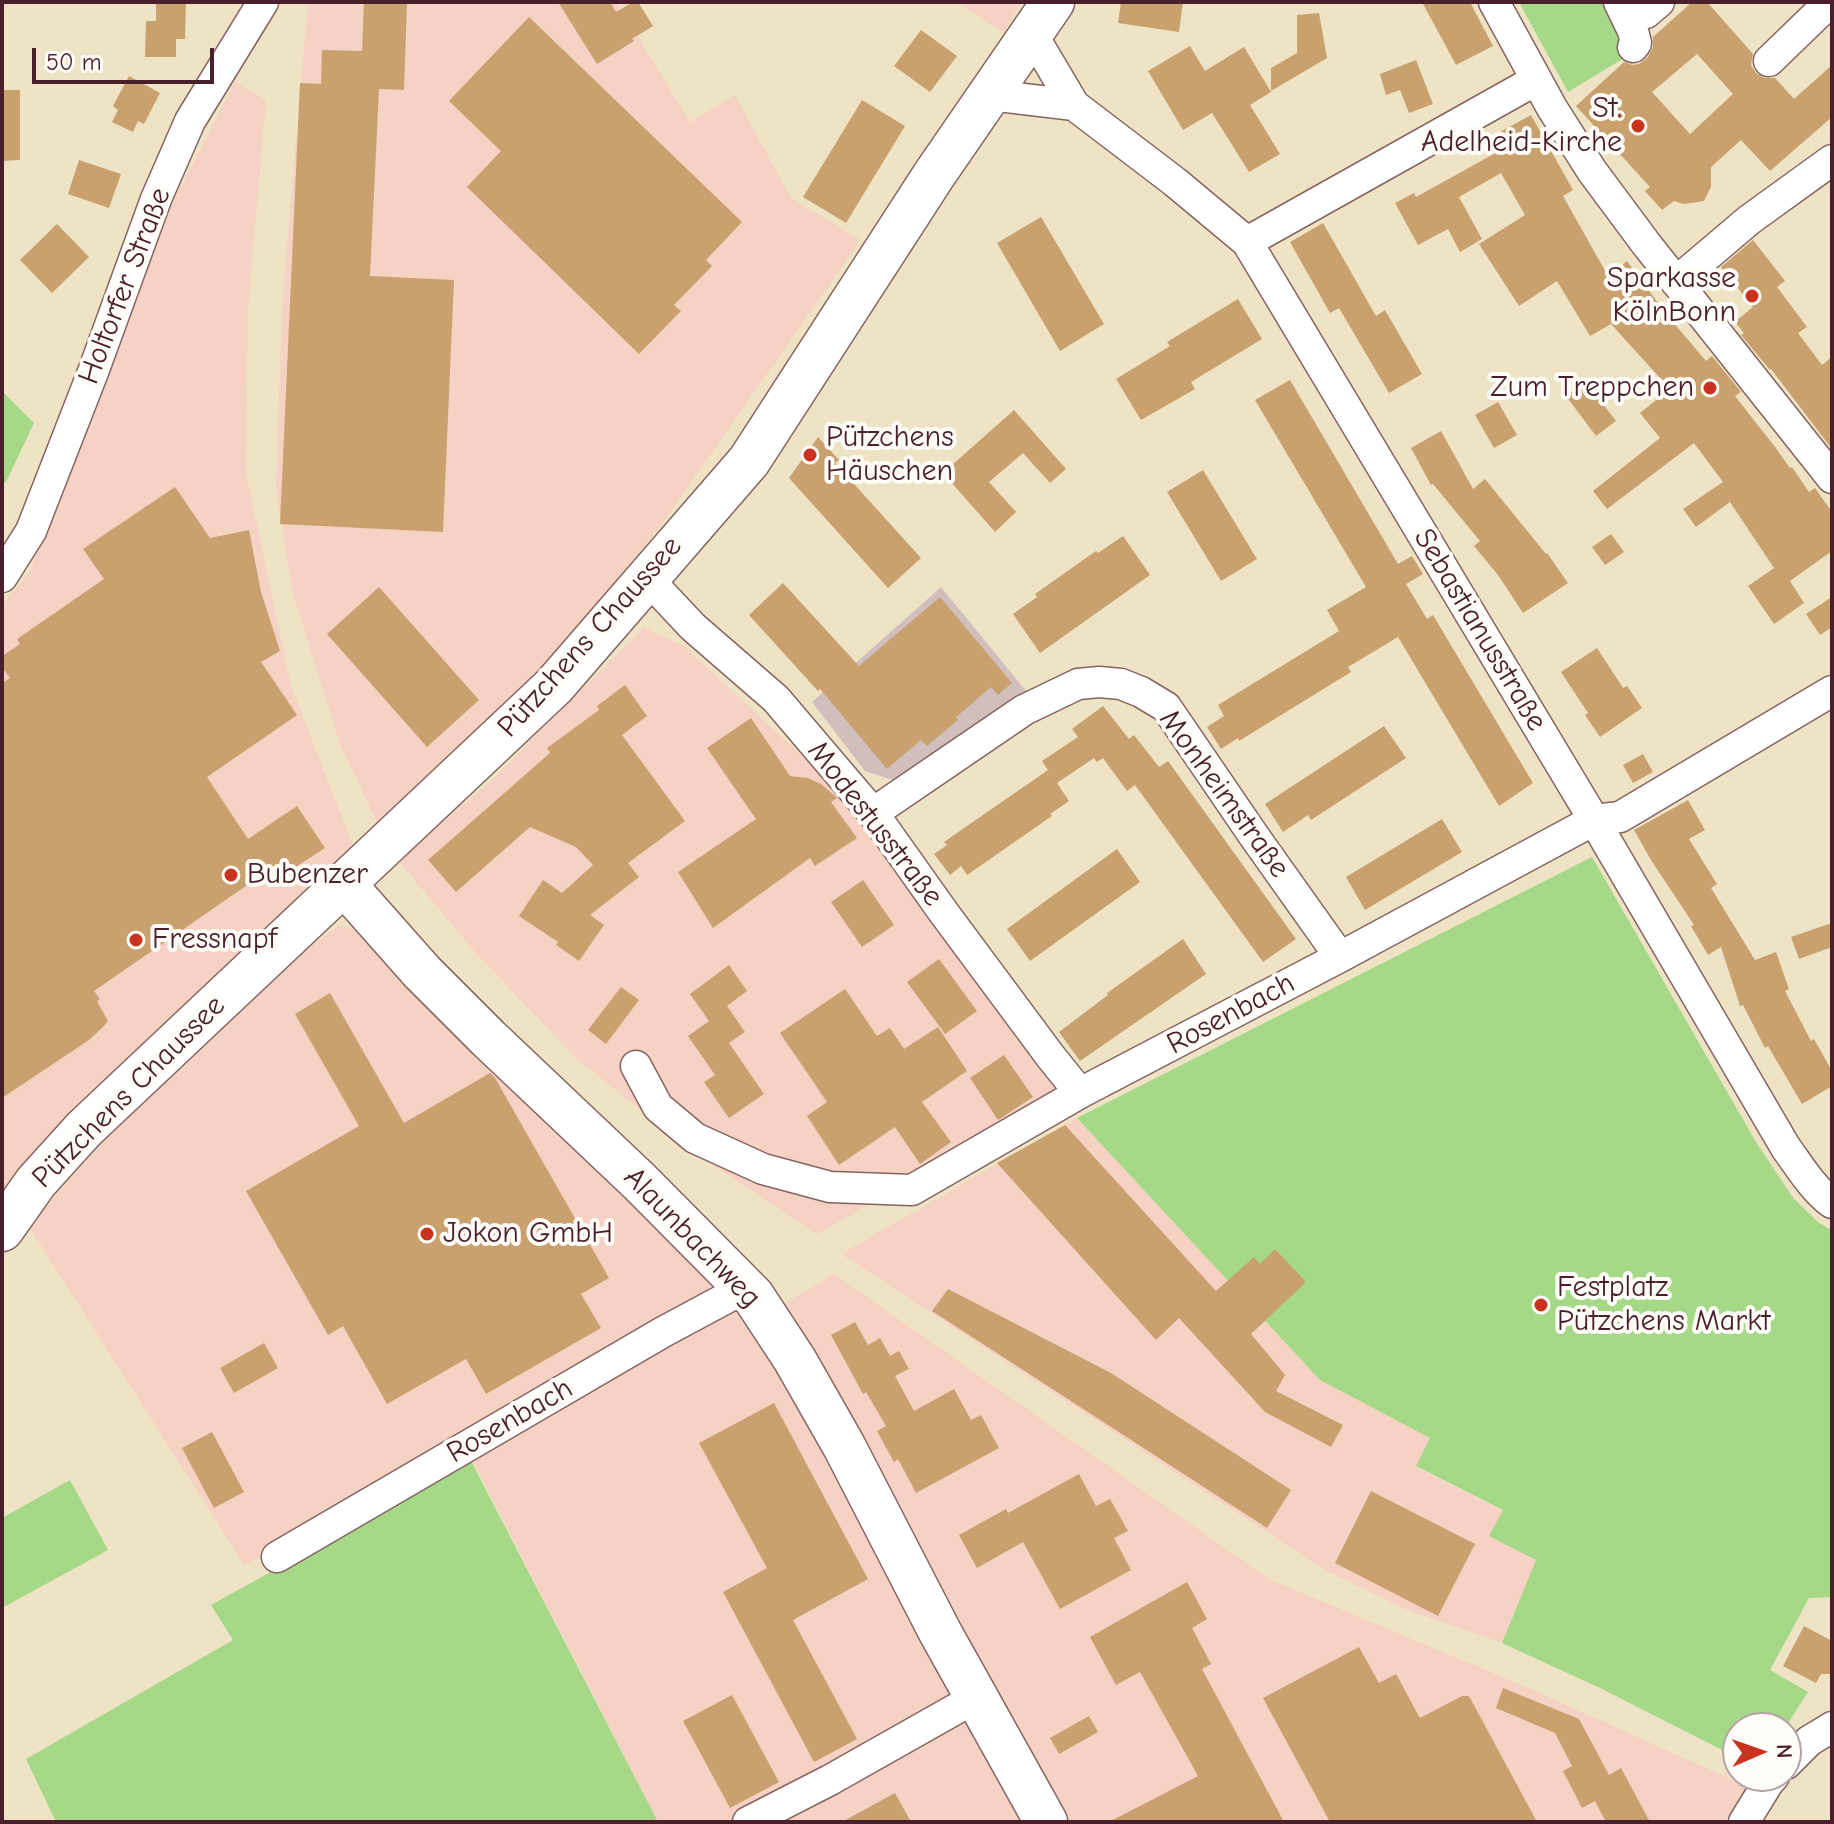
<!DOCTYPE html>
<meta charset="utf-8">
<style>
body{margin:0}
#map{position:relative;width:1834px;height:1824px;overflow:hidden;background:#efe3c5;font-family:"Comic Neue",sans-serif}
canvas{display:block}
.frame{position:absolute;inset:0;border:4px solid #4a1f2b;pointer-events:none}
.north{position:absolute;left:1722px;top:1712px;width:80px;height:80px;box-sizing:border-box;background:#fdfcf7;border:2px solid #b5a4a5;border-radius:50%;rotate:88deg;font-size:22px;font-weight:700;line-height:32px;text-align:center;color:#4a1f2b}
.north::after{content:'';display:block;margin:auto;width:28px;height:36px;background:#c8321e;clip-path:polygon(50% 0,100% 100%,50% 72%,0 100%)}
.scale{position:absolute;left:32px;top:48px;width:182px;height:36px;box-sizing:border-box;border:4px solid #4a1f2b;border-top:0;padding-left:10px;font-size:24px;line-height:28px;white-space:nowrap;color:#4a1f2b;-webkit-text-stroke:6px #fdfcf7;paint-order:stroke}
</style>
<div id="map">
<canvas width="1834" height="1824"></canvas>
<div class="frame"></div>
<div class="north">N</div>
<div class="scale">50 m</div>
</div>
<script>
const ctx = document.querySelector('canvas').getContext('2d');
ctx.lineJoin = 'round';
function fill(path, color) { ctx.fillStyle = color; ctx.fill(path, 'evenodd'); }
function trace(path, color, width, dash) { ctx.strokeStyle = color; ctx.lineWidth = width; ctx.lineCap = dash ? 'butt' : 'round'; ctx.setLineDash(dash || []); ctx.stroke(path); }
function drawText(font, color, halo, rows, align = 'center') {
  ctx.font = font + ' "Comic Neue",sans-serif'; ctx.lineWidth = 8; ctx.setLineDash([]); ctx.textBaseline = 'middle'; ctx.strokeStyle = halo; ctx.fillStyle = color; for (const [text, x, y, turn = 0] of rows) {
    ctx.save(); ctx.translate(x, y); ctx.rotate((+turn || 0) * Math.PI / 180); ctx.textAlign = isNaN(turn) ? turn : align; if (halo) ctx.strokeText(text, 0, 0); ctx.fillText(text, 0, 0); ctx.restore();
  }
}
const built = new Path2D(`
 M308 2H617L690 122 735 95 791 198 859 239 853 251 662 524 538 675 377 822 340 744 292 591 276 488 282 305Z
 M962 2H1022L1004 32 967 9Z
 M235 81 266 101 248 309 246 473 291 686 354 848 159 1028 2 1202V606L29 573 162 224Z
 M644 627 685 647 842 793 1064 1093 817 1234 696 1154 577 1059 479 957 397 859 489 783Z
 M339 925 368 934 758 1320 834 1274 1269 1579 1533 1690 1748 1787 1724 1822H658L461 1438 245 1566 29 1227 132 1108 248 994Z
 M1077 1118 1320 1380 1431 1438 1416 1467 1503 1511 1537 1559 1502 1643 1402 1608 1325 1570 841 1254Z`);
const industrial = new Path2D(`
 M941 587 1026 691 896 781 865 771 812 702Z`);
const green = new Path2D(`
 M1519 2H1610L1634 52 1568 92Z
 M2 391 34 423 6 482 2 484Z
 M1592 857 1756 1142 1794 1199 1819 1223 1832 1230V1597L1809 1598 1770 1670 1808 1692 1785 1728H1738V1758L1600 1688 1502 1643 1536 1560 1489 1536 1503 1510 1416 1466 1430 1438 1320 1380 1077 1118Z
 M471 1461 658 1822H56L26 1759 233 1640 211 1605Z
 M70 1480 108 1550 2 1608V1518Z`);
const building = new Path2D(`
 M156 2 186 3 185 39H176V57H145L146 21H156Z
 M364 2H407L404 90 379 89 370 276 454 280 443 532 280 524 300 83 321 84 322 50 362 51Z
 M558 2H610L616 12 633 2H638L653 26 632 39 634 41 597 64Z
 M1121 2H1183L1179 32 1118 23Z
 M1422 2H1470L1493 46 1456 65Z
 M1692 2H1707L1753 54 1751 65 1756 73 1765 78H1775L1794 99 1832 65V117L1770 171 1741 140 1711 167V187L1704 201 1684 204 1674 201 1662 210 1645 191 1650 187 1576 106 1624 62 1632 65 1639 64 1647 58 1653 47V37ZM1697 54 1733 94 1690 134 1652 92Z
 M1319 13 1327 58 1271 91V68L1297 53V15Z
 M529 17 742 222 706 260 712 266 674 305 681 311 639 354 467 187 501 151 449 101Z
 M921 30 957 56 930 92 894 66Z
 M1190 46 1205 71 1244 47 1271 92 1250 105 1280 154 1249 172 1212 113 1183 130 1148 71Z
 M1416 60 1433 104 1409 113 1400 90 1386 95 1380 74Z
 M129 76 160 93 144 124 138 121 133 132 112 122 118 110 113 106Z
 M2 90H20V160L2 161Z
 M862 100 905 126 846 223 803 197Z
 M1531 115 1573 190 1563 196 1608 276 1627 261 1667 315 1706 361 1712 356 1741 392 1735 396 1775 447 1790 468 1792 467 1809 492 1815 488 1832 512V551L1790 581 1804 603 1774 624 1748 586 1774 568 1730 502 1696 527 1683 509 1723 482 1694 443 1607 509 1593 491 1660 438 1640 413 1670 389 1611 324 1590 336 1557 281 1519 306 1479 244 1525 215 1501 173 1459 197 1482 239 1460 252 1448 229 1418 245 1395 203 1414 193 1416 197 1499 151 1491 137Z
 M79 160 121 174 109 208 68 194Z
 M1041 217 1104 324 1060 351 997 243Z
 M1323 223 1376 316 1385 310 1422 374 1389 393 1339 308 1330 313 1290 242Z
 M57 224 89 257 52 293 20 260Z
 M1753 240 1785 281 1777 287 1807 327 1798 333 1822 365 1832 357V449L1771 369 1770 370 1741 335 1744 333 1735 322 1753 307 1721 267Z
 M1238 299 1262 339 1191 382 1195 389 1141 420 1116 379 1170 346 1167 342Z
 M1290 380 1398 564 1412 556 1423 574 1406 584 1427 619 1433 615 1533 783 1499 806 1398 637 1348 667 1351 672 1239 741 1238 738 1221 749 1207 727 1224 716 1218 705 1339 631 1327 610 1366 587 1255 400Z
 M1586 382 1616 421 1596 436 1566 396Z
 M1498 402 1517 435 1494 448 1475 415Z
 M1014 410 1066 469 1050 483 1023 453 989 482 1016 512 995 532 943 473Z
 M1441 431 1473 489 1485 479 1546 554 1547 553 1568 583 1523 613 1498 575 1474 546 1480 541 1433 484 1431 485 1411 448Z
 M818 437 839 460 835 463 921 558 888 588 789 478Z
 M1203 470 1257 559 1221 581 1167 492Z
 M175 487 210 538 249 530 261 592 280 651 261 662 297 715 207 777 248 839 297 806 325 848 276 880 269 870 94 991 100 999 97 1001 108 1021 103 1027 89 1040 2 1098V683L10 678 2 667V656L20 644 17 639 104 579 83 549Z
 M1611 534 1624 552 1605 565 1592 547Z
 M1123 536 1150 575 1040 653 1013 614 1037 597 1035 594 1096 551 1098 553Z
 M783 583 859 666 940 597 1012 683 998 695 991 687 956 717 958 720 927 746 921 740 887 769 820 689 818 691 749 615Z
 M379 587 479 700 427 747 327 634Z
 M1832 597V627L1820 635 1806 614Z
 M1597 648 1623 688 1627 686 1642 708 1600 737 1585 715 1588 713 1561 672Z
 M625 685 647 716 622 735 685 821 628 863 639 877 590 915 604 925 579 961 556 945 558 942 519 916 543 880 562 893 593 865 576 847 530 827 456 892 428 860 550 753 547 748 599 710 597 706Z
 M1103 706 1129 739 1134 735 1159 767 1168 761 1296 939 1263 962 1135 785 1127 791 1103 758 1097 762 1094 758 1057 783 1069 801 1050 814 1052 816 967 875 961 866 950 875 934 854 947 845 944 842 1048 770 1055 781 1042 761 1078 737 1072 729Z
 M751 718 790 776 808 778 821 784 834 795 837 798 831 802 857 838 815 866 810 858 713 928 678 872 756 819 707 748Z
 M1384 726 1406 758 1311 820 1308 815 1283 832 1265 804Z
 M1643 754 1653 772 1633 783 1623 765Z
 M1688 800 1705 830 1689 839 1717 884 1711 888 1755 960 1776 952 1789 989 1785 991 1811 1041 1814 1039 1832 1071V1086L1802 1104 1768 1046 1765 1048 1743 1005 1740 1006 1721 947 1708 955 1691 926 1694 925 1651 860 1634 830Z
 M1442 819 1462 852 1365 910 1346 877Z
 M1117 849 1140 882 1030 961 1007 929Z
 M863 880 894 925 862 947 831 902Z
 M1832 923V947L1799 959 1791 937Z
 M1183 939 1206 974 1080 1061 1059 1032 1108 995 1107 993Z
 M939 959 977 1011 945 1034 907 982Z
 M729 965 747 991 727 1006 745 1032 729 1043 764 1094 729 1118 704 1082 715 1075 688 1036 709 1021 690 994Z
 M621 987 639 1000 606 1044 588 1030Z
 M845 989 877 1036 890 1028 904 1049 938 1027 967 1071 922 1102 951 1142 920 1164 895 1127 839 1165 807 1116 827 1102 780 1033Z
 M330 993 404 1123 490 1073 495 1078 609 1278 581 1294 601 1328 486 1394 466 1359 387 1404 343 1326 328 1335 246 1191 359 1126 295 1014Z
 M1004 1055 1033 1097 998 1120 970 1078Z
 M1065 1125 1216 1291 1254 1257 1260 1264 1275 1249 1306 1282 1251 1334 1285 1375 1276 1391 1343 1425 1331 1447 1265 1412 1179 1318 1156 1340 997 1163Z
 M948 1289 1111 1373 1291 1490 1267 1528 932 1311Z
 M855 1322 868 1345 880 1338 890 1356 899 1351 909 1369 895 1376 914 1411 954 1389 971 1420 981 1415 999 1448 916 1493 898 1459 894 1462 877 1431 886 1426 866 1392 863 1394 831 1335Z
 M264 1343 278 1368 234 1393 220 1368Z
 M774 1403 868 1579 793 1620 857 1739 814 1762 723 1592 767 1568 699 1443Z
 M212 1432 244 1492 214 1508 182 1448Z
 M1079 1474 1096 1506 1110 1499 1128 1531 1114 1538 1131 1570 1060 1609 1023 1542 977 1568 959 1535 1006 1509 1008 1513Z
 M1371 1491 1475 1544 1438 1616 1335 1563Z
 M1187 1582 1207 1619 1192 1628 1211 1664 1202 1669 1284 1822H1109L1198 1776 1140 1672 1116 1685 1090 1637Z
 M1804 1626 1832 1641V1674H1821L1816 1683 1783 1666Z
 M1359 1647 1379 1683 1396 1674 1420 1718 1462 1696H1469L1537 1822H1330L1263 1698Z
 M1503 1688 1579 1719 1609 1775 1621 1768 1650 1822H1606L1595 1801 1582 1808 1563 1771 1572 1766 1555 1733 1496 1708Z
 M732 1695 779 1782 730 1808 683 1721Z
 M1089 1716 1098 1732 1059 1754 1050 1738Z
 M895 1793 911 1822H842Z`);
const street = new Path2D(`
 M1494 2 1552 108 1592 171 1647 245 1832 478
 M1619 2 1633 31 1636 43 1633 47
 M1623 10 1646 13 1659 2
 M1032 34 1074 105 1175 182 1247 242 1594 820 1786 1148C1800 1167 1813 1189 1832 1203
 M1769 61 1830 2
 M990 95 1074 105
 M1247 242 1536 80
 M1676 282 1749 220 1832 160
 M2 577 31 531 93 372 156 199 190 121 263 2
 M646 577 693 627 776 699 873 813 944 913 1051 1057 1080 1093
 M873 813 1024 710 1078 684 1099 682 1121 684 1141 692 1166 707 1254 836 1340 957
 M636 1066 658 1107 695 1138 763 1169 830 1187 912 1190 1080 1093 1340 957 1594 820 1620 817 1832 691
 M277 1557 663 1332 745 1288
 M1786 1764 1809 1741 1832 1727
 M748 1822 830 1780 977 1697
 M1744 1822 1768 1783 1774 1776`);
const secondary = new Path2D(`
 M345 885 422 972 488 1038 640 1182 753 1296 795 1360 844 1446 940 1632 1046 1822
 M2 1230 36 1182 84 1129 554 686 749 461 934 175 1053 2`);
const markers = [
 [1638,126,8,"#c8321e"],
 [1752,296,8,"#c8321e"],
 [1710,388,8,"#c8321e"],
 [810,455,8,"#c8321e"],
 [231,875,8,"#c8321e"],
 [136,940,8,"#c8321e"],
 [427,1234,8,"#c8321e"],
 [1541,1305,8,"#c8321e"]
];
const poiNames = [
 ["St.",1622,109,"right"],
 ["Adelheid-Kirche",1622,143,"right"],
 ["Sparkasse",1736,279,"right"],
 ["KölnBonn",1736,313,"right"],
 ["Zum Treppchen",1694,388,"right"],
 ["Pützchens",826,438],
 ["Häuschen",826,472],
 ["Bubenzer",247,875],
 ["Fressnapf",152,940],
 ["Jokon GmbH",443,1234],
 ["Festplatz",1557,1288],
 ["Pützchens Markt",1557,1322]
];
const streetNames = [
 ["Holtorfer Straße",125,286,-69],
 ["Sebastianusstraße",1480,630,59],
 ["Pützchens Chaussee",590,637,-48],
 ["Monheimstraße",1224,794,54],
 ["Modestusstraße",875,824,52],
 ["Rosenbach",1231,1014,-28],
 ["Pützchens Chaussee",129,1092,-45],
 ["Alaunbachweg",692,1238,46],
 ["Rosenbach",510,1421,-30]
];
fill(built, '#f6d2c4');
fill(industrial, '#d1bfbe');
fill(green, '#a5d887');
fill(building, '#c8a16e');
trace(street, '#846461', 33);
trace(secondary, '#846461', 45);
trace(street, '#fff', 30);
trace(secondary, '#fff', 42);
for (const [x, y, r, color] of markers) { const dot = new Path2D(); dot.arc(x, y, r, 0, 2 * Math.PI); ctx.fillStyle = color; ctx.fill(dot); trace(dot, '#fdfcf7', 3); }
drawText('30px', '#4a1f2b', '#fdfcf7', poiNames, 'left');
drawText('30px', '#4a1f2b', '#fdfcf7', streetNames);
</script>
